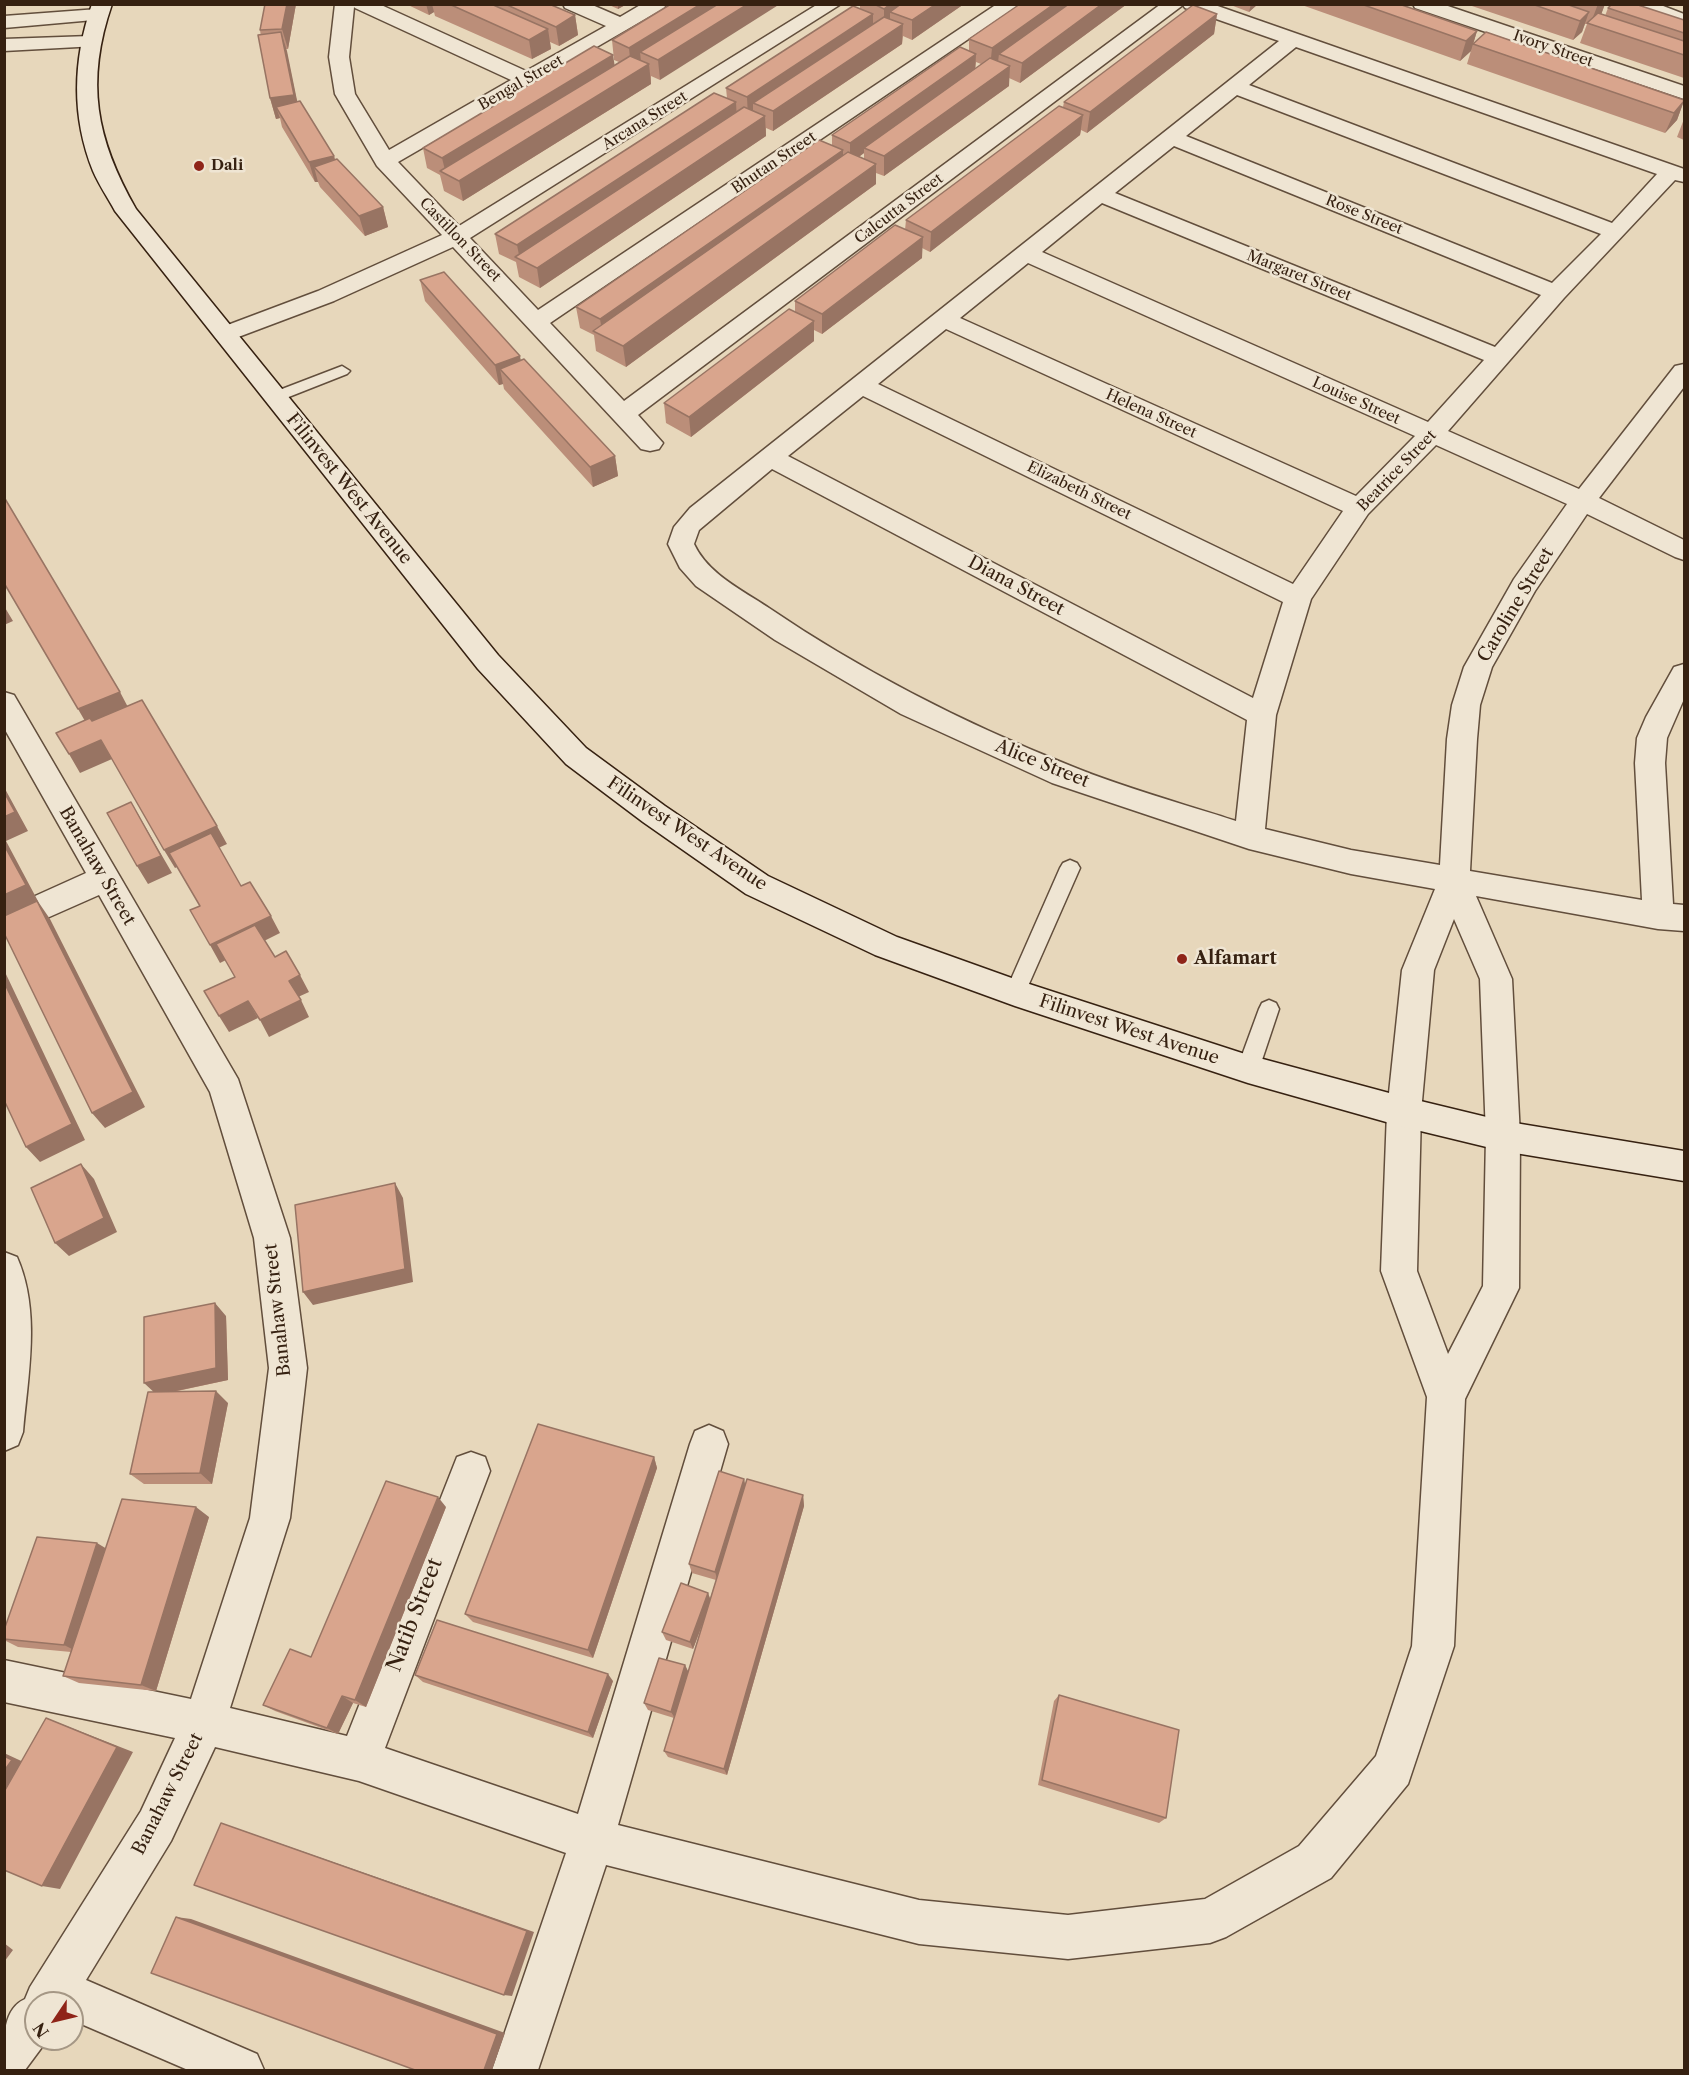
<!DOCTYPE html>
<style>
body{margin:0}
#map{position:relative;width:1689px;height:2075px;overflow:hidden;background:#e7d7bb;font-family:"Libre Caslon Text",serif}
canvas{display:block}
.frame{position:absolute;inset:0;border:6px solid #362111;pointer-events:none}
.north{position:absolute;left:24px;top:1991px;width:60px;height:60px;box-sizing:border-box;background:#efe5d3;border:2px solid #a59785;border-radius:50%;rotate:235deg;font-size:16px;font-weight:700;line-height:24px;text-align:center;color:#362111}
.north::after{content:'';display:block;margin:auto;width:21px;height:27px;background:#8f2418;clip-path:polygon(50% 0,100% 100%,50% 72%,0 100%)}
</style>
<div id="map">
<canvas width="1689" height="2075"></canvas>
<div class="frame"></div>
<div class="north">N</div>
</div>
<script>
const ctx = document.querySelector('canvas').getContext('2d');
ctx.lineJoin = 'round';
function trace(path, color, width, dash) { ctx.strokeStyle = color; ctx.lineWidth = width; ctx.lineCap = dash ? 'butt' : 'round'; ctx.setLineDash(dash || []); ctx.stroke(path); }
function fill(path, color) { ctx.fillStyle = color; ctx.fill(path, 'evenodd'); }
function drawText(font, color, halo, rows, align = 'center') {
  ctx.font = font + ' "Libre Caslon Text",serif'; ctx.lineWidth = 5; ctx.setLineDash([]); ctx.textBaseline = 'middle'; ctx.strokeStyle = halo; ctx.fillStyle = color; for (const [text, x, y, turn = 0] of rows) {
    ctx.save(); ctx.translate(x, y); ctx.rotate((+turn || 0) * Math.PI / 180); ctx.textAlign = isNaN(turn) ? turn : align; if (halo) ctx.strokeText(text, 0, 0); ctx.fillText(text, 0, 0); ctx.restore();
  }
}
const lane = new Path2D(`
 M342 366 350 371 347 374 281 400H269L267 397 269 394Z
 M1070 860 1077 863 1080 868 1025 993 1022 999 1015 1002 1008 999 1005 993 1060 868 1063 863Z
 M1269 1000 1276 1003 1279 1009 1259 1069 1256 1075 1248 1078 1240 1075 1237 1069 1259 1009 1262 1003Z`);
const street = new Path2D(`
 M335 4H379L526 71 606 26 565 8 563 4H590L620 17 642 4H666L664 8 398 162 459 226 818 4H841L470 238 538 310 997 4H1020L550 323 624 401 1161 4H1212L1684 169V182L1675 180 1564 298 1448 431 1579 489 1675 366 1684 364V387L1599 498 1684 540V560L1675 557 1587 514 1535 591 1492 667 1480 705 1477 739 1470 871 1642 900 1635 763 1637 738 1646 717 1674 667 1684 664V699L1667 738 1665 763 1673 904 1684 905V931L1658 929 1476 896 1512 979 1520 1136 1519 1288 1465 1399 1454 1646 1408 1784 1331 1878 1226 1937 1210 1943 1068 1959 919 1944 606 1865 538 2070H492L566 1853 359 1781 215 1747 171 1841 86 1980 257 2054 264 2070H188L72 2020V2003H36V2039H48L25 2070H4C4 2047 0 2010 25 1999L30 1987 141 1811 175 1738 4 1702V1660L191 1699 250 1518 269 1368 254 1238 210 1092 99 895 4 937V910L86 873 4 728V692L14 695 238 1079 290 1238 307 1368 290 1518 230 1708 347 1736 457 1457 471 1452 485 1457 490 1471 385 1748 578 1814 690 1444 695 1431 709 1425 723 1431 728 1444 618 1825 919 1900 1068 1915 1205 1899 1299 1846 1376 1756 1412 1646 1427 1397 1381 1271 1387 1112 1402 970 1435 889 1351 874 1249 849 1052 783 901 714 775 640 696 586 680 568 668 544 674 527 690 508 1279 41 1185 8 1183 5 638 415 663 443 659 449 650 451 641 449 453 247 334 301 233 339 225 341 217 339 213 334 217 329 318 291 442 235 377 166 335 94 329 57ZM354 7 355 8 511 80 389 150 355 94 349 57ZM1296 47 1657 174 1612 223 1249 85ZM1237 95 1601 234 1552 283 1186 136ZM1174 146 1541 295 1495 347 1115 193ZM1102 203 1484 360 1428 422 1042 252ZM1028 263 1415 436 1356 496 960 318ZM946 329 1343 511 1293 584 878 384ZM863 396 1283 602 1253 698 788 456ZM1436 445 1567 504 1514 579 1464 667 1452 705 1447 739 1440 865 1351 850 1265 829 1276 715 1311 599 1368 514ZM772 469 1247 720 1236 821C1181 803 1124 788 1071 766 966 724 863 672 769 608 742 590 708 574 694 544L699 530ZM1454 919 1480 979 1486 1136 1483 1286 1448 1354 1417 1271 1421 1112 1434 970Z
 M1413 4H1442L1684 86V99L1415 8Z
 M1629 4H1658L1684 14V26L1631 8Z
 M98 9 105 11 108 15 105 19 4 28V16Z
 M90 36 97 38 100 42 97 46 4 51V39Z
 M4 1252 17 1257C41 1311 28 1375 23 1432L18 1445 4 1451Z`);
const secondary = new Path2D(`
 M92 4H112C85 82 96 139 136 209L498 655 586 748 665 806 768 876 897 937 1020 981 1248 1055 1404 1097 1503 1121 1684 1151V1181L1503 1151 1404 1127 1248 1083 1015 1006 875 955 746 894 643 822 566 764 478 669 115 211C108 198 99 185 93 171 71 116 73 59 92 4Z`);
const wall = new Path2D(`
 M265 4H296L288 49H286L297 102 334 156 335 160 383 207 388 227 365 236 320 187 318 182H315L282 127 280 118 276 119 270 98 260 30Z
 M406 4H549L575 15 578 35 559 46 550 42 551 49 532 59 435 16 434 12 429 15Z
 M607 4H627L618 9Z
 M671 4 660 80 651 76V84L463 201 444 191 440 175 427 168 423 148 615 65 619 62 614 60 612 40Z
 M860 4H964L912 40 903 36 902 44 773 131 766 128V136L540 288 519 277 516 262 499 254 495 234 727 98 726 88 860 9Z
 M1020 4H1127L1020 83 1009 78V86L884 176 876 173V184L626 367 596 351 594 335 580 328 576 307 832 145V135L969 51V39ZM976 62 981 64 975 69ZM864 153V159L859 157Z
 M1228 4H1258L1249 12Z
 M1299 4H1399L1477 31 1471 51 1460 61Z
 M1466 4H1605L1601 14 1605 16 1608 8 1684 20V78L1580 43 1587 24H1585L1582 32 1573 40Z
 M1217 14 1214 34 1087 133 1081 130 1080 135 930 252 922 248V258L822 334 814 330V341L691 437 666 423 664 403 795 312V301L905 230 906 220 1063 107 1064 102Z
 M1473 44 1684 100 1677 120 1665 133 1467 64Z
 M1684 119V140L1677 137Z
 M420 280 521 361 615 456 618 476 593 487 504 389 503 384 499 385 425 301Z
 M226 1316 228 1380 173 1392 228 1403 212 1484H144L130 1474 153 1392Z
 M654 1457 657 1468 593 1658 473 1622 465 1614Z
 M744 1479 745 1485 803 1495 804 1506 727 1775 668 1757 664 1751 674 1718 648 1710 644 1703 685 1665 688 1672 704 1621 693 1649 666 1640 662 1632 708 1593 710 1599 716 1580 692 1573 689 1564Z
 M446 1507 366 1707 353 1703 338 1734 275 1711 263 1705 311 1657Z
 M209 1517 156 1691 79 1683 63 1676 71 1652 18 1647 4 1640V1630L106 1548Z
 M415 1675 613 1681 593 1738 423 1682Z
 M1059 1695 1166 1818 1159 1823 1038 1785 1054 1701Z`);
const shadedWall = new Path2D(`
 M287 4H296L288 49 282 29Z
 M426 4H432L434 12 429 15Z
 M618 4H627L618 9Z
 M701 4H734L640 52 641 62 631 68 629 48Z
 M748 4H780L660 80 658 60Z
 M890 4H920L890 12V24L884 28V9Z
 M936 4H964L912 40V20Z
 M1054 4H1079L999 54 998 62 990 68 992 48Z
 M1102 4H1127L1020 83 1022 63Z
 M1251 4H1258L1249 12Z
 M1598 4H1605L1601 15 1590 25Z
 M1589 12 1582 32 1573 40 1580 21Z
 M873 14V34L753 103V113L748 117 747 97Z
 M1217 14 1214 34 1087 133 1090 112Z
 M575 15 578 35 559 46 556 27Z
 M903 24 902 44 773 131V111Z
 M548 29 551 49 532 59 529 40Z
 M1477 31 1471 51 1460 61 1466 41Z
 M281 32 287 51 300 115 276 107 280 118 276 119 270 98Z
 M976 54 975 74 864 148V153L850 163V143Z
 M613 55 616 74 446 174 442 158Z
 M649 64 651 84 463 201 459 181Z
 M1010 66 1009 86 884 176V156Z
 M1684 101 1677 120 1665 133 1674 113Z
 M736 102 737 123 520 260 517 245Z
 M1083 115 1080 135 930 252 931 232Z
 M765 116 766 136 540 288 537 268Z
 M843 150V170L603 336 600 319Z
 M334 156 339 176 314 167 318 182H315L309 162Z
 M876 164V184L626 367 623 346Z
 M383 207 388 227 365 236 359 216Z
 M923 237 922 258 822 334V314Z
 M814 321V341L691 437 689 417Z
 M520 356 524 376 500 369 503 384 499 385 495 365Z
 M615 456 618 476 593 487 590 467Z
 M4 606 13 621 4 625Z
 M120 692 130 711 89 728 78 709Z
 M101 740 112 759 80 773 69 754Z
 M4 787 28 831 6 841 39 903 50 919 145 1107 105 1128 92 1113 4 918Z
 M131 802 172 873 148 884 137 866Z
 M217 826 227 844 175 868 164 850Z
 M271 916 280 933 220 963 210 945Z
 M4 970 85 1140 40 1162 26 1147 4 982Z
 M300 975 309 992 298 997 289 981Z
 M301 1000 309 1017 269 1037 260 1020Z
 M248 1001 258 1018 229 1032 219 1016Z
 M81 1164 94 1179 117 1232 69 1256 55 1243Z
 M395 1183 403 1198 413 1282 313 1305 303 1292Z
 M215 1303 226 1316 228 1380 157 1395 144 1383Z
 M216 1391 228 1403 212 1484 200 1473Z
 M654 1457 657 1468 593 1658 588 1650Z
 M744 1479 746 1489 718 1581 715 1572Z
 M803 1495 804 1506 727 1775 724 1769Z
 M438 1497 446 1507 366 1707 355 1700Z
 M196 1507 209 1517 156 1691 141 1685Z
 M97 1543 112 1552 80 1653 64 1645Z
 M708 1593 711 1601 693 1649 690 1642Z
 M685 1665 689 1673 675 1718 671 1712Z
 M608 1674 613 1681 593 1738 588 1732Z
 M342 1696 353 1703 338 1734 327 1728Z
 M46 1718 133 1752 60 1889 42 1886Z
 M4 1753 30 1765 4 1805Z
 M221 1823 534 1932 512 1996 504 1995Z
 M176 1917 191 1919 505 2033 492 2070H484Z
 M4 1943 13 1950 4 1962Z`);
const building = new Path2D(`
 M265 4H287L282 29 260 30Z
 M449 4H491L548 29 529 40Z
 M505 4H549L575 15 556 27Z
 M671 4H701L629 48 612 40Z
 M718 4H748L658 60 640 52Z
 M874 4H890L884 9Z
 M901 4H936L912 20 890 12Z
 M1020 4H1054L992 48 969 39Z
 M1069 4H1102L1022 63 999 54Z
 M1361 4H1399L1477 31 1466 41Z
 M1532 4H1566L1589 12 1580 21Z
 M1612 4H1635L1684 20V33L1608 8Z
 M1193 5 1217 14 1090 112 1064 102Z
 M853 6 873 14 747 97 726 88Z
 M1598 13 1684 41V55L1587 23Z
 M884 17 903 24 773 111 753 103Z
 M281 32 294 95 270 98 258 35Z
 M1486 32 1684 100V101L1674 113 1473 44Z
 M594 46 613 55 442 158 423 148Z
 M960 47 976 54 850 143 832 135Z
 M630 56 649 64 459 181 440 171Z
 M990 58 1010 66 884 156 864 148Z
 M714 93 736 102 517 245 495 234Z
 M300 101 334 156 309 162 276 107Z
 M1059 106 1083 115 931 232 906 220Z
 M744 107 765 116 537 268 515 257Z
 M819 140 843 150 600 319 576 307Z
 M848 152 876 164 623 346 593 331Z
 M337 159 383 207 359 216 314 167Z
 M895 225 923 237 822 314 795 301Z
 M444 272 520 356 495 365 420 280Z
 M789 309 814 321 689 417 664 403Z
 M524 359 615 456 590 467 500 369Z
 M4 497 120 692 78 709 4 583Z
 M142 700 217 826 164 850 101 740 69 754 56 733 90 718 92 721Z
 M4 792 15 812 4 817Z
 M131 802 161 856 137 866 107 813Z
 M211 833 241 886 250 882 271 916 210 945 190 910 200 906 169 853Z
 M4 845 26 885 4 895Z
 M37 901 133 1092 92 1113 4 933V916Z
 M255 925 275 957 286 951 300 975 289 981 301 1000 260 1020 248 1001 219 1016 204 991 235 977 216 944Z
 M4 982 72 1124 26 1147 4 1100Z
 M81 1164 104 1218 55 1243 31 1188Z
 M395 1183 405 1269 303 1292 295 1205Z
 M215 1303 216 1368 144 1383V1317Z
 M216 1391 200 1473 130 1474 148 1392Z
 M538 1424 654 1457 588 1650 465 1614Z
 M719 1471 744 1479 715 1572 689 1564Z
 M747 1479 803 1495 724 1769 664 1751Z
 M386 1481 438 1497 355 1700 342 1696 327 1728 263 1705 290 1649 311 1657Z
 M122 1499 196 1507 141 1685 63 1676Z
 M37 1537 97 1543 64 1645 4 1639V1630Z
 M681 1583 708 1593 690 1642 662 1632Z
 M437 1620 608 1674 588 1732 415 1675Z
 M659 1658 685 1665 671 1712 644 1703Z
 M1059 1695 1179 1730 1166 1818 1042 1780Z
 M46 1718 117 1747 42 1886 4 1870V1792Z
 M4 1756 12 1760 4 1771Z
 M221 1823 527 1931 504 1995 194 1885Z
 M176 1917 497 2034 484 2070H415L151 1973Z`);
const markers = [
 [199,166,6,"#8f2418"],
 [1182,959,6,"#8f2418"]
];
const farStreetnames = [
 ["Ivory Street",1553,49,19],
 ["Bengal Street",521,83,-30],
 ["Arcana Street",645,121,-32],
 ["Bhutan Street",774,163,-34],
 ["Calcutta Street",899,209,-37],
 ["Rose Street",1364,215,22],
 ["Castillon Street",460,240,46],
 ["Margaret Street",1299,276,22],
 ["Louise Street",1356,401,24],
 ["Helena Street",1151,414,24],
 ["Beatrice Street",1397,471,-46],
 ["Elizabeth Street",1079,491,26]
];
const farPoinames = [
 ["Dali",211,166]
];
const streetNames = [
 ["Filinvest West Avenue",349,489,51],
 ["Diana Street",1016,586,28],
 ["Caroline Street",1516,605,-59],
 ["Alice Street",1042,764,22],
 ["Filinvest West Avenue",687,834,34],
 ["Banahaw Street",97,866,60],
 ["Filinvest West Avenue",1129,1030,18],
 ["Banahaw Street",278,1310,-96],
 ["Banahaw Street",168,1794,-63]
];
const poiNames = [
 ["Alfamart",1194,959]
];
const nearStreetnames = [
 ["Natib Street",415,1615,-69]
];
trace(lane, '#624e3c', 3);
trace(street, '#624e3c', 3);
trace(secondary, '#362111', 3);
fill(lane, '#efe5d3');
fill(street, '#efe5d3');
fill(secondary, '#efe5d3');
fill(wall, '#bb8e79');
fill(shadedWall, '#987463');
fill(building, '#d9a58d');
trace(building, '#987463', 1.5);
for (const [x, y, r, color] of markers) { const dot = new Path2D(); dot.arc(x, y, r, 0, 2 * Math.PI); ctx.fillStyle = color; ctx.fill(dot); trace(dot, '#efe5d3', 2); }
drawText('15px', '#362111', '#efe5d3', farStreetnames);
drawText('bold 15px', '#362111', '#efe5d3', farPoinames, 'left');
drawText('18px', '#362111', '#efe5d3', streetNames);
drawText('bold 18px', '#362111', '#efe5d3', poiNames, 'left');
drawText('21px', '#362111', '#efe5d3', nearStreetnames);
</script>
